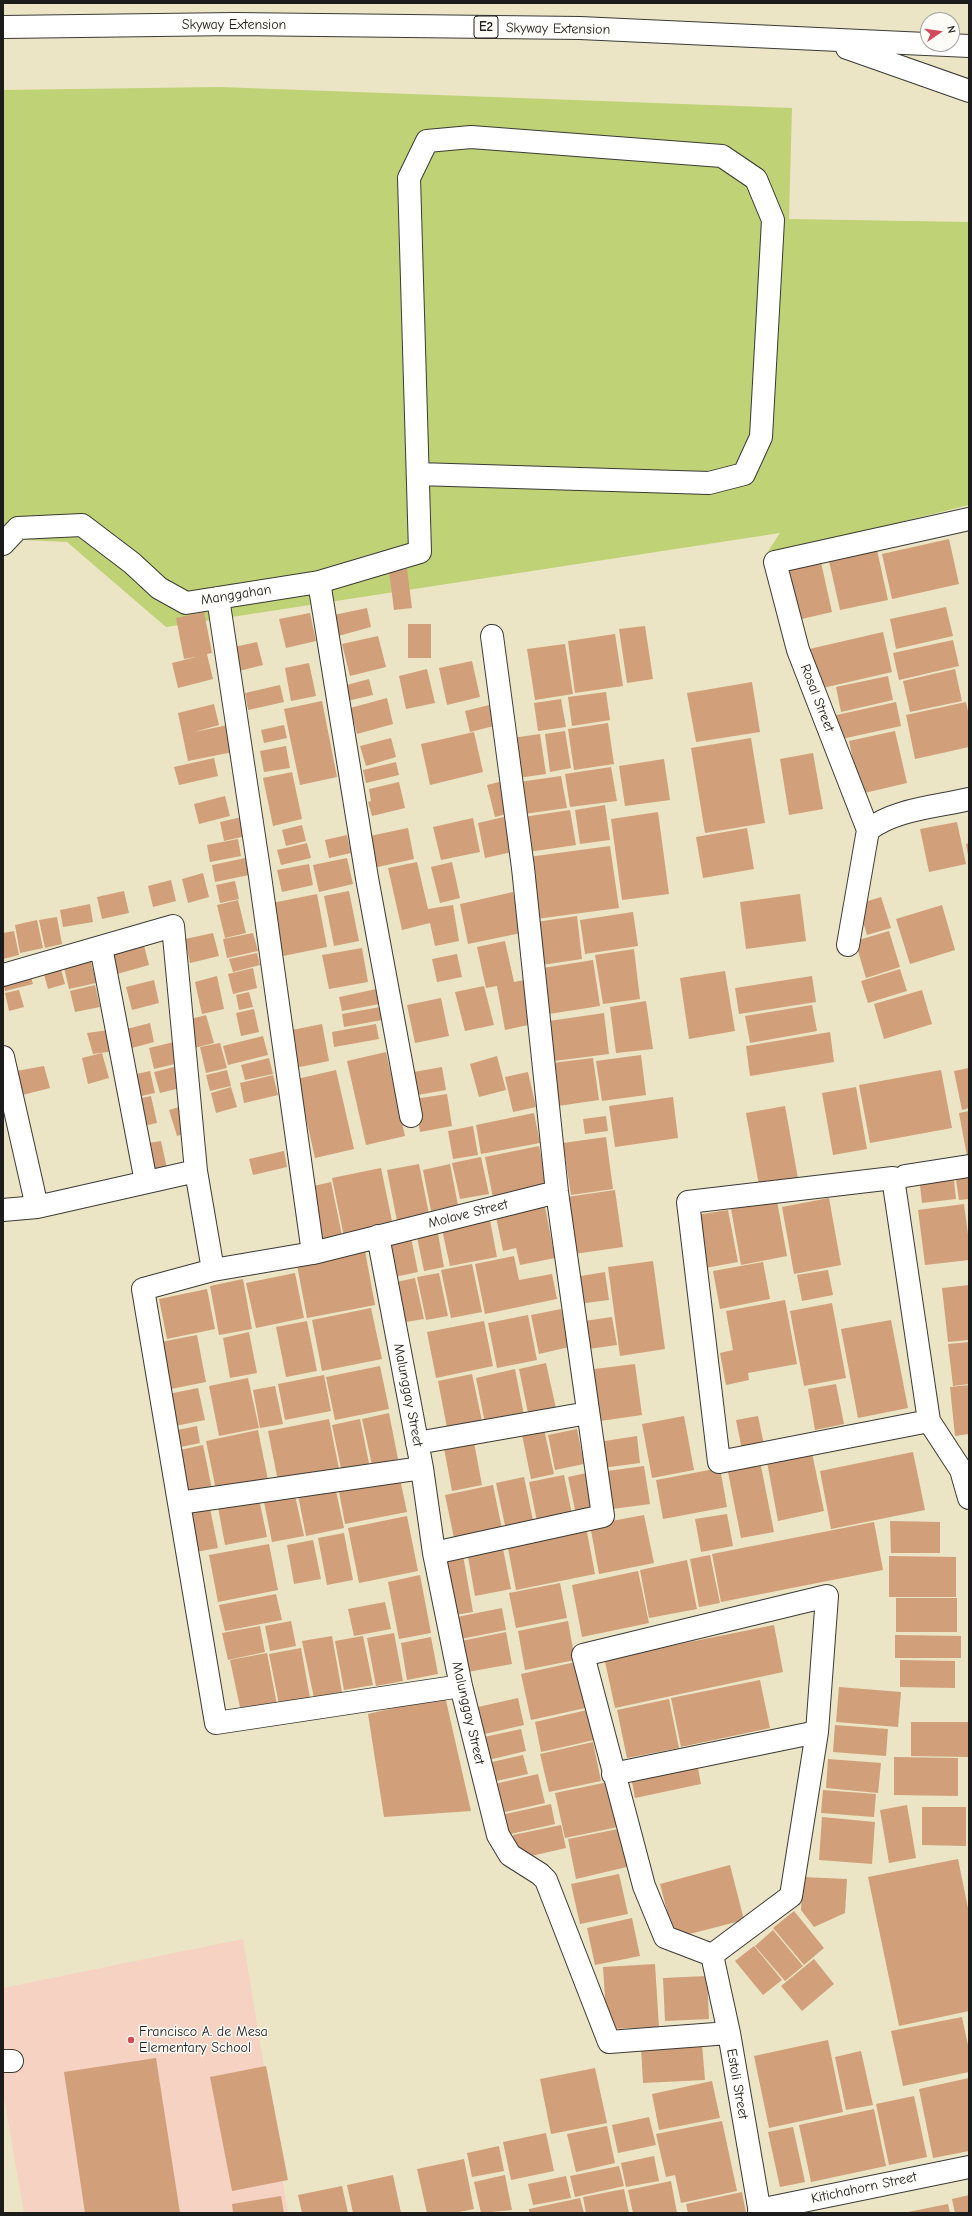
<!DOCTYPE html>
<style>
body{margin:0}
#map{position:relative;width:972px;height:2216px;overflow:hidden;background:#ebe5c5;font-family:"Comic Neue",sans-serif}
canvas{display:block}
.frame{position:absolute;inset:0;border:4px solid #1c1c1c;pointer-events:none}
.north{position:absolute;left:920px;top:12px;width:40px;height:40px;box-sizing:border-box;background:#fdfcf7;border:1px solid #a3a29f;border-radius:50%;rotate:77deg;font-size:11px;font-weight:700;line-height:16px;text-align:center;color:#1c1c1c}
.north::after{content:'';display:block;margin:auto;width:14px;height:18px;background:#d1495b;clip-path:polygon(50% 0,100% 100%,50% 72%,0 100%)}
</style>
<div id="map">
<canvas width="972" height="2216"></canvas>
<div class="frame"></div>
<div class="north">N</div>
</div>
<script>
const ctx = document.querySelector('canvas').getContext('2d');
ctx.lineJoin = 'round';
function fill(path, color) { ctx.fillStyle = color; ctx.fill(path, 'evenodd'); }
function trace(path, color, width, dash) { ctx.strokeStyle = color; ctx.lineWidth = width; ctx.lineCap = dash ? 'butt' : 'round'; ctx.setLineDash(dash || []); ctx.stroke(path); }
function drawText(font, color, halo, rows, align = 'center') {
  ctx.font = font + ' "Comic Neue",sans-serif'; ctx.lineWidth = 3; ctx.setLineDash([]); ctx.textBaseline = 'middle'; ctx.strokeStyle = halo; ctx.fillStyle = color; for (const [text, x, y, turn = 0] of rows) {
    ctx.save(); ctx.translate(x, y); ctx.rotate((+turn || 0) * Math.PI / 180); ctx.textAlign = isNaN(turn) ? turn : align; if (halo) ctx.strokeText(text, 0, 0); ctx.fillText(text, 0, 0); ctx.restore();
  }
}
const built = new Path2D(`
 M243 1939 288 2213H24L3 2092V1988Z`);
const green = new Path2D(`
 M220 87 792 108 789 219 969 222V505L765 556 780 533 166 627 67 542 3 539V90Z`);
const building = new Path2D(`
 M949 539 959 584 892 599 882 554Z
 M877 550 888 600 840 610 829 561Z
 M820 558 832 612 793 621 781 566Z
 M407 569 412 608 394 610 389 571Z
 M946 607 953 636 896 649 890 619Z
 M367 608 371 627 338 636 334 615Z
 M204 612 212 653 207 654 213 679 178 688 172 663 196 657 184 659 176 618Z
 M310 613 316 641 286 648 279 619Z
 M408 624H431V658H408Z
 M645 626 653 679 627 683 619 629Z
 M883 632 892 672 814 690 805 650Z
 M615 634 623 686 575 693 568 641Z
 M378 636 386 667 350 676 342 644Z
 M953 640 959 666 899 680 893 653Z
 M257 642 263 665 239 671 234 647Z
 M565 644 573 694 535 700 527 649Z
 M472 661 480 697 447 705 439 668Z
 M309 663 316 696 291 701 285 668Z
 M427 669 435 703 406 709 399 676Z
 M955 669 962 701 910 712 903 681Z
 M888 676 893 700 841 712 836 687Z
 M369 679 373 695 347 701 343 686Z
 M752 682 760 732 696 742 687 693Z
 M280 685 284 702 248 710 245 693Z
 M606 692 610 720 572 726 568 697Z
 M387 698 393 724 357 734 350 708Z
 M561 699 566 727 538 731 534 703Z
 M322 701 337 777 300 785 284 709Z
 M896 702 901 726 837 740 832 716Z
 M966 702 969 716V747L915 759 906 715Z
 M214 704 219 725 194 732 228 725 233 752 188 761 178 713Z
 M489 705 494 726 470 732 465 711Z
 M608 723 614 764 574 770 568 729Z
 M284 725 287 738 264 743 261 730Z
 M565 731 571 768 550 772 545 734Z
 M895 731 907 783 860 794 849 741Z
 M474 732 483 772 430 785 421 744Z
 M540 734 546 774 518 778 512 738Z
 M391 738 396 757 366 766 360 746Z
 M751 738 765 823 705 833 691 748Z
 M286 746 290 768 264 772 260 751Z
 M813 753 823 809 789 815 780 759Z
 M214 758 218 776 179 785 174 767Z
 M664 759 670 800 625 806 619 766Z
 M396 762 399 775 366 783 363 770Z
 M611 767 617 801 570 807 565 774Z
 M292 772 302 819 273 826 263 778Z
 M561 776 567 808 524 814 519 782Z
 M503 781 510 813 495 817 487 785Z
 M399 782 405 808 372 816 368 802 371 801 369 789Z
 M225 796 230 816 199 824 194 804Z
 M605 805 610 840 580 844 575 810Z
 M570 810 576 845 528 852 523 817Z
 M658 812 669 894 622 900 611 819Z
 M242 817 246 836 224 841 220 822Z
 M504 817 512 852 485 858 478 823Z
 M473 818 480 852 441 860 433 827Z
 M957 822 966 864 929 872 920 829Z
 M302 825 306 841 286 846 282 830Z
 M408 828 414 859 373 868 365 837Z
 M747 828 754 869 703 878 696 837Z
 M347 835 351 853 329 858 325 840Z
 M238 839 241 856 210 862 207 845Z
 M307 843 311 858 281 865 277 850Z
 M969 843V855H968L966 844Z
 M610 846 619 908 536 919 528 857Z
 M250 857 254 874 215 882 212 865Z
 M347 858 353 884 319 892 313 865Z
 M417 862 428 909 453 905 459 941 435 946 430 923 402 930 388 868Z
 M452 862 460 898 440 903 431 867Z
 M309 864 313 885 282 892 277 870Z
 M203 873 209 897 188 903 182 879Z
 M171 880 176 901 153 907 148 886Z
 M235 881 239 899 220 903 216 885Z
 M124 891 129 913 102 919 97 897Z
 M349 891 359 941 334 946 324 896Z
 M513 892 521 933 468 944 460 904Z
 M317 894 327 947 283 956 272 903Z
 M800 894 806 941 746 949 740 902Z
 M881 897 891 928 867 935 858 904Z
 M238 900 246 933 225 938 217 905Z
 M90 904 93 922 63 927 60 910Z
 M942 905 955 950 910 964 896 919Z
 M633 912 638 946 585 954 580 920Z
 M577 916 582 959 542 965 536 922Z
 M57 917 62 944 45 948 39 920Z
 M37 920 43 948 20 953 15 925Z
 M14 931 19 955 3 959V933Z
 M889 931 900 967 866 978 855 941Z
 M213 933 219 956 190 963 185 939Z
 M253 933 258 951 227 958 223 939Z
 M142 938 149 965 110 976 102 948Z
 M505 941 514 982 524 980 533 1024 505 1030 497 986 486 988 477 947Z
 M362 948 368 982 329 989 322 955Z
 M634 949 640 999 603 1004 595 955Z
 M89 953 96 983 69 989 62 959Z
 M257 953 260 965 233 972 229 959Z
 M457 954 462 977 437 982 432 959Z
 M593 960 600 1006 549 1014 543 968Z
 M59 962 65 984 48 989 42 967Z
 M253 968 257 988 233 994 228 974Z
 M900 969 907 991 868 1003 861 981Z
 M29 971 33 984 5 991 3 982Z
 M725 971 735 1031 689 1039 680 978Z
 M217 976 224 1009 202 1014 195 982Z
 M812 976 816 1002 739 1014 735 988Z
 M154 980 159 1003 132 1010 126 987Z
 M95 985 100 1007 75 1012 70 991Z
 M484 986 494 1025 465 1031 455 992Z
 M381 988 385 1003 342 1011 339 997Z
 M19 990 24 1007 9 1011 5 993Z
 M922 990 932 1024 884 1039 874 1004Z
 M249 992 253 1007 239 1010 236 995Z
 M441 998 449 1036 415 1043 407 1005Z
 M646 1001 653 1049 616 1053 610 1007Z
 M812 1005 817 1031 750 1043 745 1016Z
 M380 1007 382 1020 344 1027 342 1014Z
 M254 1009 259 1032 241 1036 236 1013Z
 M604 1013 609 1054 554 1061 549 1021Z
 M206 1015 214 1043 194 1048 187 1020Z
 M150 1023 154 1042 132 1048 127 1029Z
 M322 1024 329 1061 295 1068 287 1031Z
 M376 1024 379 1039 334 1047 332 1032Z
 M109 1030 114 1051 93 1054 87 1033Z
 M830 1032 834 1062 750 1076 746 1046Z
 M263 1036 268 1055 228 1065 223 1046Z
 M174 1042 179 1063 154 1069 149 1048Z
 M220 1043 227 1068 206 1073 200 1047Z
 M386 1052 405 1136 366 1145 347 1061Z
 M102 1053 109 1078 88 1084 82 1058Z
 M641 1055 646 1095 602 1101 596 1061Z
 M497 1056 506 1090 479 1097 470 1064Z
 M269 1058 273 1074 245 1080 241 1065Z
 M593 1058 599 1100 558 1106 552 1063Z
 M44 1066 50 1088 19 1096 11 1072Z
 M178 1066 184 1087 160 1093 154 1072Z
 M442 1067 446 1090 412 1096 408 1073Z
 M969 1068V1108L962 1110 954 1071Z
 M227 1070 231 1086 210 1091 206 1075Z
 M336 1070 354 1149 315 1158 297 1079Z
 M941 1070 952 1128 870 1143 859 1085Z
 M150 1071 155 1093 137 1097 132 1075Z
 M528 1072 536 1107 513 1112 505 1077Z
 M273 1075 278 1095 244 1103 240 1083Z
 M231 1087 237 1107 216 1113 211 1093Z
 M856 1087 867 1149 833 1155 822 1093Z
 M447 1094 452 1126 420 1132 414 1099Z
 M151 1096 157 1123 139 1127 133 1100Z
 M673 1097 678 1138 615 1147 609 1106Z
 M182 1106 190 1132 177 1136 169 1110Z
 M785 1106 799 1184 760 1191 746 1113Z
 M969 1111V1155L967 1156 959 1113Z
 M534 1113 540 1143 481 1154 476 1125Z
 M606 1116 608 1131 585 1134 583 1119Z
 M473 1126 478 1155 453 1159 448 1131Z
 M606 1137 613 1189 571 1195 563 1143Z
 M161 1141 168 1173 149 1176 143 1144Z
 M539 1146 547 1187 493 1198 485 1157Z
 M284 1151 287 1167 253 1175 249 1159Z
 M481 1157 489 1194 460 1199 452 1163Z
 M419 1164 429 1214 397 1221 387 1170Z
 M450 1164 458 1205 431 1211 423 1170Z
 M381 1168 393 1226 344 1237 332 1178Z
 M969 1171V1199L959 1200 955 1173Z
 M953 1172 956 1199 922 1203 919 1177Z
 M331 1182 343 1240 320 1244 309 1187Z
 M615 1190 623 1247 567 1255 560 1198Z
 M829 1198 841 1265 794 1274 782 1207Z
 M777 1201 787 1256 741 1265 731 1209Z
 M544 1202 555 1258 520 1265 516 1248 503 1251 495 1212Z
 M964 1204 969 1242V1260L925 1265 918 1210Z
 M728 1210 738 1262 700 1269 690 1216Z
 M489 1215 497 1257 450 1266 441 1225Z
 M437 1228 444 1267 424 1271 416 1232Z
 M410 1233 418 1272 390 1278 382 1238Z
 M365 1251 375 1305 307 1318 297 1265Z
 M514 1256 519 1280 552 1274 557 1299 485 1314 475 1264Z
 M653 1261 665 1349 620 1356 608 1267Z
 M763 1262 770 1299 720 1309 713 1271Z
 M472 1264 482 1312 451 1318 441 1270Z
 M828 1270 833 1295 802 1301 797 1275Z
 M605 1272 609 1300 578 1304 575 1277Z
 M295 1273 304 1318 256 1328 246 1283Z
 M439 1273 448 1316 426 1320 417 1277Z
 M415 1278 424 1319 400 1323 392 1283Z
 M243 1279 252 1329 219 1335 210 1286Z
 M969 1285V1340L948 1342 942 1288Z
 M207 1289 215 1329 167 1339 159 1299Z
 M785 1300 797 1364 748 1373 749 1380 726 1385 720 1353 733 1350 726 1311Z
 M832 1303 846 1378 804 1386 790 1311Z
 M371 1308 382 1359 322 1371 312 1320Z
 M561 1309 569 1347 539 1354 531 1315Z
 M528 1315 537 1360 497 1368 488 1323Z
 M612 1317 617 1345 581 1350 577 1322Z
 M891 1320 908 1408 858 1418 841 1329Z
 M307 1321 317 1371 286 1377 276 1327Z
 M484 1321 493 1366 436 1378 427 1332Z
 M249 1332 257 1373 230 1378 223 1338Z
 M197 1335 206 1382 171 1389 161 1342Z
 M969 1342V1384L953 1386 948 1344Z
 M546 1363 557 1413 529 1418 519 1369Z
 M635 1364 642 1415 593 1422 586 1370Z
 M380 1366 389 1409 335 1420 326 1377Z
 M515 1369 525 1420 486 1428 476 1378Z
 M472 1374 482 1421 447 1428 438 1381Z
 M324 1375 331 1411 285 1420 278 1384Z
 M248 1378 259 1428 219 1436 209 1386Z
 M836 1384 844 1424 815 1430 808 1389Z
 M969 1385V1434L955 1436 950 1387Z
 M275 1386 283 1424 260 1428 253 1390Z
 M198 1388 205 1420 175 1426 168 1394Z
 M389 1413 398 1459 372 1465 362 1419Z
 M684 1416 694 1470 652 1478 642 1424Z
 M758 1416 764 1445 742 1450 736 1420Z
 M329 1419 340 1474 279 1486 268 1431Z
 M360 1419 370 1468 342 1473 332 1425Z
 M543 1425 554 1474 531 1479 521 1430Z
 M197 1426 200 1443 176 1448 173 1431Z
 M577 1429 584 1464 555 1470 548 1435Z
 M258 1430 268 1480 216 1490 206 1441Z
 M637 1436 640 1463 602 1468 598 1442Z
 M473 1437 482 1485 452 1491 443 1443Z
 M203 1445 213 1494 184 1499 175 1451Z
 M913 1452 925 1510 831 1529 820 1471Z
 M812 1453 824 1511 778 1521 767 1462Z
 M760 1461 774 1532 741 1538 727 1467Z
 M644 1466 650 1504 605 1510 600 1472Z
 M720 1468 727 1507 663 1519 656 1480Z
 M591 1472 599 1514 577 1519 568 1477Z
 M399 1474 407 1512 345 1524 338 1486Z
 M564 1475 573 1519 538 1526 529 1482Z
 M524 1477 534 1525 506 1530 496 1483Z
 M334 1482 344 1528 306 1536 297 1490Z
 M493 1485 503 1534 455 1543 445 1495Z
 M294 1491 304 1536 272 1542 263 1497Z
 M258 1494 267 1537 225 1545 217 1502Z
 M209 1503 218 1548 190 1553 182 1508Z
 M727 1514 733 1546 701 1552 695 1519Z
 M644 1515 654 1563 599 1574 590 1525Z
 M407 1516 418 1571 359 1583 348 1528Z
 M890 1521 940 1522V1553H891Z
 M874 1522 883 1570 721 1602 712 1554Z
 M586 1527 595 1574 516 1590 507 1543Z
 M344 1533 353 1580 327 1585 318 1538Z
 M313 1540 321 1579 294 1584 287 1545Z
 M269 1544 278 1590 218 1602 209 1555Z
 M502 1544 511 1589 475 1596 467 1551Z
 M463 1555 473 1612 449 1616 438 1560Z
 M710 1555 720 1603 699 1607 690 1559Z
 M889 1556 956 1557V1597H889Z
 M687 1560 697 1609 649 1618 640 1570Z
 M638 1571 649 1623 582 1637 572 1585Z
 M420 1575 431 1633 399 1639 388 1582Z
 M560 1583 567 1618 516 1628 509 1593Z
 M276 1594 282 1620 225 1631 219 1605Z
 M896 1598H957V1632H896Z
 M385 1602 391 1629 354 1636 348 1609Z
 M502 1608 506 1630 456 1640 452 1618Z
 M291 1621 296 1646 270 1651 265 1626Z
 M568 1621 575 1660 525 1670 518 1631Z
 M774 1625 783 1672 615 1708 604 1657 660 1646V1648Z
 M260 1626 265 1652 228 1660 222 1633Z
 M506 1632 512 1664 462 1673 456 1642Z
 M394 1633 403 1681 376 1686 367 1638Z
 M895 1635 961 1636V1658H895Z
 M332 1636 342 1692 314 1698 302 1641Z
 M363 1636 373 1685 344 1690 335 1641Z
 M431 1637 438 1674 407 1680 401 1643Z
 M301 1648 310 1698 279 1704 269 1654Z
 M267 1653 277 1705 241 1712 230 1660Z
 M900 1660 955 1661V1688L900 1687Z
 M580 1661 590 1707 531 1720 521 1674Z
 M760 1680 770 1728 681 1747 671 1698Z
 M839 1687 901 1692 898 1727 836 1722Z
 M445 1696 471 1811 384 1817 368 1714Z
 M518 1698 524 1725 476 1736 469 1709Z
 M669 1699 679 1748 627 1758 617 1710Z
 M587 1710 594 1740 541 1752 535 1722Z
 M911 1722H969V1757L911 1756Z
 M835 1725 888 1729 886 1756 833 1752Z
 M521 1729 526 1751 480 1762 475 1739Z
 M593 1742 601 1781 549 1792 540 1754Z
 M523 1755 528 1774 487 1783 483 1764Z
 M894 1757 958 1758V1796L894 1795Z
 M696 1758 701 1784 635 1798 630 1771Z
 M828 1759 881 1763 878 1793 826 1788Z
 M538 1774 545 1803 496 1814 490 1785Z
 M608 1782 618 1827 565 1838 555 1793Z
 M823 1790 876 1794 874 1817 821 1813Z
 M551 1804 555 1824 506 1835 501 1815Z
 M907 1805 916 1858 889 1863 880 1810Z
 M922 1807H966V1846L922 1845Z
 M822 1817 875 1822 872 1864 819 1860Z
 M561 1825 566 1848 518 1859 513 1835Z
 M623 1828 631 1866 576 1879 568 1839Z
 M958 1859 969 1913V2011L899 2026 868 1877Z
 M730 1865 744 1920 674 1938 660 1884Z
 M619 1874 628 1914 580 1924 571 1884Z
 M803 1877 847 1879 845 1913 814 1927 801 1910Z
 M794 1911 824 1948 804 1965 773 1928Z
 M632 1918 640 1956 595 1965 587 1928Z
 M773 1930 803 1966 785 1981 755 1946Z
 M754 1946 782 1980 763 1995 735 1961Z
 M814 1959 834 1984 802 2011 781 1986Z
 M655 1964 659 2027 607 2029 603 1967Z
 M707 1976 709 2019 665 2021 663 1978Z
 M962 2017 969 2050V2072L903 2086 891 2031Z
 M828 2040 843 2112 769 2128 754 2056Z
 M702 2044 705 2080 643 2083 641 2047Z
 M861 2051 873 2105 846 2110 835 2057Z
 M156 2058 180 2213H85L64 2072Z
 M266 2066 288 2180 232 2191 210 2077Z
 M595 2068 607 2123 551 2134 540 2079Z
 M969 2078V2151L933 2158 919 2089Z
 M712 2081 720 2118 659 2130 652 2094Z
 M914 2096 927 2157 889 2165 876 2104Z
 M874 2109 886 2166 811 2182 799 2125Z
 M649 2117 656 2145 618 2153 612 2125Z
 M722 2121 737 2191 681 2203 675 2175 666 2177 656 2134Z
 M607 2126 615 2163 576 2172 567 2134Z
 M793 2127 805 2182 780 2187 768 2132Z
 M546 2133 554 2171 511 2180 503 2142Z
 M499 2146 504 2171 472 2177 467 2153Z
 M654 2156 659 2181 626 2187 621 2163Z
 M464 2159 474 2209 454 2213H427L417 2169Z
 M619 2166 624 2186 575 2197 570 2176Z
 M393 2175 401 2213H353L347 2185Z
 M505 2175 512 2210 481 2213 474 2182Z
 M566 2176 571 2198 533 2205 528 2184Z
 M671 2181 677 2213H633L628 2190Z
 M342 2186 348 2213H302L298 2195Z
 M624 2189 629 2213H586L583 2197Z
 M742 2192 746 2213H688L686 2204Z
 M969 2195V2213H955L952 2199Z
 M281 2196 284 2213H233L232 2204Z
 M580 2198 584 2213H529V2209Z
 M948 2204 950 2213H908V2212Z`);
const street = new Path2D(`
 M3 544 18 528 82 525 132 563 159 588 186 603 319 582 420 552 409 178 427 141 471 137 722 156 756 179 773 220 761 437 744 474 709 483 418 474
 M319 582 367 878 411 1116
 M218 598 260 876 313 1253
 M868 830 798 650 775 562 969 519
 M848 945 868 830C895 809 936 807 969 799
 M101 947 146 1182
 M3 975 173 926 196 1171 213 1270
 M3 1057 37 1207
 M905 1176 969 1166
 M3 1210 37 1207 196 1171
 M378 1236 422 1468 434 1553 461 1686 498 1835 510 1855 540 1874 546 1880 609 2042 729 2033
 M929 1421 893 1178 688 1202 719 1462 929 1421 961 1470 969 1498
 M417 1443 588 1413
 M179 1503 422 1468
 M434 1553 603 1516 557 1192 523 868 492 636
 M827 1596 817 1732 791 1896 712 1955 665 1937 644 1886 583 1655Z
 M461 1686 216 1723 143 1289 213 1270 313 1253 557 1192
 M613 1774 817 1732
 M712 1955 729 2033 760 2213
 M3 2061H12
 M759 2210 969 2167`);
const highway = new Path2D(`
 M3 27 235 24 580 28 969 46
 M847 48 969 91`);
const markers = [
 [131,2040,4,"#d1495b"]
];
const shields = [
 [486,27,24]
];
const shieldNames = [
 ["E2",486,27]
];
const streetNames = [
 ["Skyway Extension",234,25],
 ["Skyway Extension",558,29,1],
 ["Manggahan",236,595,-9],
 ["Rosal Street",817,698,69],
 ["Molave Street",468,1214,-14],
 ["Malunggay Street",408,1395,79],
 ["Malunggay Street",468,1713,77],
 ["Estoli Street",737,2084,80],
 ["Kitichahorn Street",864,2188,-12]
];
const poiNames = [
 ["Francisco A. de Mesa",139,2032],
 ["Elementary School",139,2048]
];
fill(built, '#f5d2c2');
fill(green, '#bfd275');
fill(building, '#d19f79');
trace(street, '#3b3a35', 24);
trace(highway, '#3b3a35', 24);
trace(street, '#fff', 22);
trace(highway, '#fff', 22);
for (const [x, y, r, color] of markers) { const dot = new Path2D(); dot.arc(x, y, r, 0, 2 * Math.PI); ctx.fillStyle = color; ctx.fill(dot); trace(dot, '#fdfcf7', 1.5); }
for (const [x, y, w] of shields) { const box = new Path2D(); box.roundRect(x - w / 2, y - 11, w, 22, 3); ctx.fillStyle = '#fdfcf7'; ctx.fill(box); trace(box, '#1c1c1c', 1); }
drawText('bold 13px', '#1c1c1c', null, shieldNames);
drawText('14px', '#1c1c1c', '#fdfcf7', streetNames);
drawText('14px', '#1c1c1c', '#fdfcf7', poiNames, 'left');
</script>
